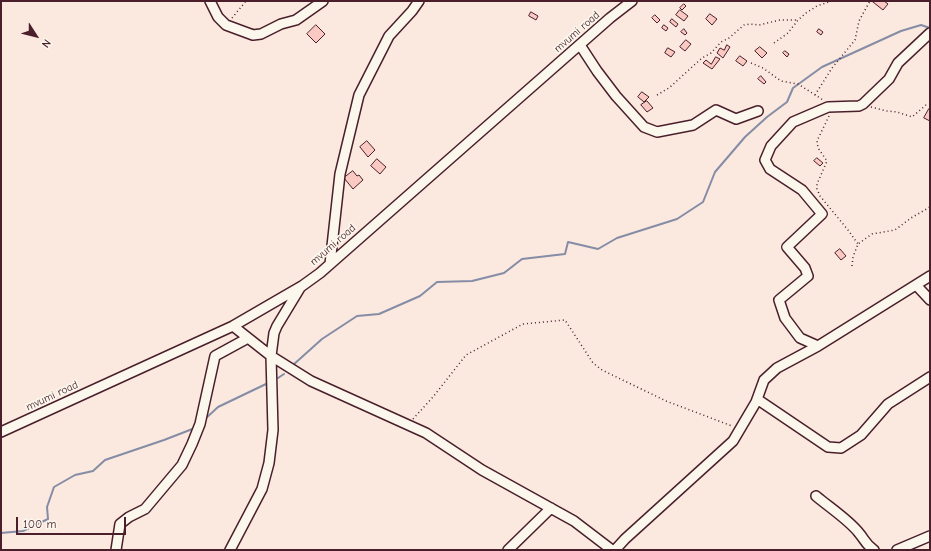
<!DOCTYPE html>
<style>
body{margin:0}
#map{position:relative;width:931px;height:551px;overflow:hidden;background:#fbe9df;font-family:"Comic Neue",sans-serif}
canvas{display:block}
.frame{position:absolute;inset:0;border:2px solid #4a1f2b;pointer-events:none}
.north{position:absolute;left:16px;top:16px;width:40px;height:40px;-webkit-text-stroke:3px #fbf7ec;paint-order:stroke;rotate:126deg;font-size:11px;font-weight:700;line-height:16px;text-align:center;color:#4a1f2b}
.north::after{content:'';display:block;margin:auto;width:14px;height:18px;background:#4a1f2b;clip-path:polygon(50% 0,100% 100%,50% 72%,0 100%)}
.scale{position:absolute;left:16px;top:517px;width:110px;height:18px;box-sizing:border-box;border:2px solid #4a1f2b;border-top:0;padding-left:5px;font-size:12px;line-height:14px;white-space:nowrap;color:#4a1f2b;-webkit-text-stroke:3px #fbf7ec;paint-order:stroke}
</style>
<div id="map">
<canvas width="931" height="551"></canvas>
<div class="frame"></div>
<div class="north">N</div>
<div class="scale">100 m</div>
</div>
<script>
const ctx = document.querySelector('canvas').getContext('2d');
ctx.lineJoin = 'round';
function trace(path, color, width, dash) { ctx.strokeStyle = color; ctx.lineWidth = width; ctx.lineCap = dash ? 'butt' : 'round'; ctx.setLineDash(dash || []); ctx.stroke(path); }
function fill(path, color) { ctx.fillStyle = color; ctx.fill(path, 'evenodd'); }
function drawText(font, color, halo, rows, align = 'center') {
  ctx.font = font + ' "Comic Neue",sans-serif'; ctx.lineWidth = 3.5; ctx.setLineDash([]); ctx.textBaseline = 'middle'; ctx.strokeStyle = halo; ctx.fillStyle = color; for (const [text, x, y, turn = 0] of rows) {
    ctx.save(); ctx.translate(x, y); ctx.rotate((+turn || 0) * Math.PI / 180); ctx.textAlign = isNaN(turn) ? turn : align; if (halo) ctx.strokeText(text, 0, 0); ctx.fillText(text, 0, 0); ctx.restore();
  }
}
const stream = new Path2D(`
 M293 365 322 339 357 316 379 314 420 296 437 282 472 281 504 273 522 259 565 254 568 242 598 249 617 238 677 219 703 202 715 172 745 137 767 117 787 102 793 88 822 67 901 31 921 25 930 28
 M278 378 284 374
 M204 420 218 407 266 384
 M1 533 23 531 48 519 47 507 54 487 75 475 93 471 105 460 164 440 195 428`);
const building = new Path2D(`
 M874 1H884L888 4 883 10 873 2Z
 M684 4 686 6 682 10 680 8Z
 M680 10 688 16 684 21 676 15Z
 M531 12 538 16 536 20 529 16Z
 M710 14 717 19 712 25 706 19Z
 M655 15 660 20 657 23 652 18Z
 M672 19 678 24 676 27 670 22Z
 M316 25 325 34 316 43 307 34Z
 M664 25 668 28 666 31 662 28Z
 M684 29 687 33 685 35 681 32Z
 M819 29 823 32 821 35 817 32Z
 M686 40 691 44 685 51 680 47Z
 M727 45 730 47 723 58 717 53 720 48 724 50Z
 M760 47 767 53 762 58 755 51Z
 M668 48 675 52 671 57 665 53Z
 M785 51 789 54 787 57 783 53Z
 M740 56 747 61 743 66 736 61Z
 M716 57 720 59 712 69 703 63 706 60 711 64Z
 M761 76 766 82 764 84 758 79Z
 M642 92 649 97 644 102 638 97Z
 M647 101 653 108 647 112 641 105Z
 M929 109 930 110V121L924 118Z
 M367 141 375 150 368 157 360 147Z
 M817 158 823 163 820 166 814 161Z
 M377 159 386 167 380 174 371 166Z
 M353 171 357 176 359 175 363 180 353 189 344 178Z
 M840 249 846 256 841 260 835 253Z`);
const path = new Path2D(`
 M232 18 246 1
 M774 43 788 33 798 20 806 13 817 6 832 1
 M751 63 763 68 781 81 798 84 823 100
 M657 95 669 88 702 58 711 53 721 42 729 38 744 25 750 24 759 25 780 20H798
 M815 95 832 68 855 40 859 21 870 1
 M871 107 887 111 897 112 912 117 926 105 930 104
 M829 116 817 141 818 148 827 161 817 184V189L820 196 848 230 858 244
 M852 266 853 257 858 244 872 234 895 230 911 218 930 207
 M413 419 433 397 466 355 523 324 565 320 593 363 602 370 666 401 732 426 733 427`);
const minor = new Path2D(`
 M210 1 218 17 226 25 253 35 261 34 281 24 296 20 323 1
 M930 33 898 63 889 79 863 104 859 106 828 107 793 122 771 146 765 160 770 169 802 190 822 214 787 247 805 268 808 276 779 300 785 318 800 338 818 346 930 276
 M580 45 597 71 616 96 644 127 657 132 693 125 716 110 736 119 758 111
 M330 264 340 174 359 95 389 36 412 11 419 1
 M916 285 930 300
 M233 326 271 356 311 381 426 433 482 470 574 521 612 550
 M757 399 828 447 841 448 861 435 888 404 930 377
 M1 432 233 326 302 286 320 273 610 18 632 1
 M816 496C829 507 849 520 859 533 865 540 866 545 874 550
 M116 550 120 524 129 517 145 509 182 465 192 444 200 424 215 356 248 338
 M230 550 262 489 269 463 273 430 271 356 274 333 277 326 300 288
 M508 550 551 508
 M615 550 625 539 733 441 756 402 764 380 777 368 818 346
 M897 550 930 536`);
const streetNames = [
 ["mvumi road",577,32,-41],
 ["mvumi road",333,245,-41],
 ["mvumi road",52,396,-25]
];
trace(stream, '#858ca5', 2);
fill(building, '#fac9c2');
trace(building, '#4a1f2b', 1);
trace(minor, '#4a1f2b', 12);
trace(path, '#4a1f2b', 1.5, [1, 3]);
trace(minor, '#fbf7ec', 9);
drawText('11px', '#4a1f2b', '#fbf7ec', streetNames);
</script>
